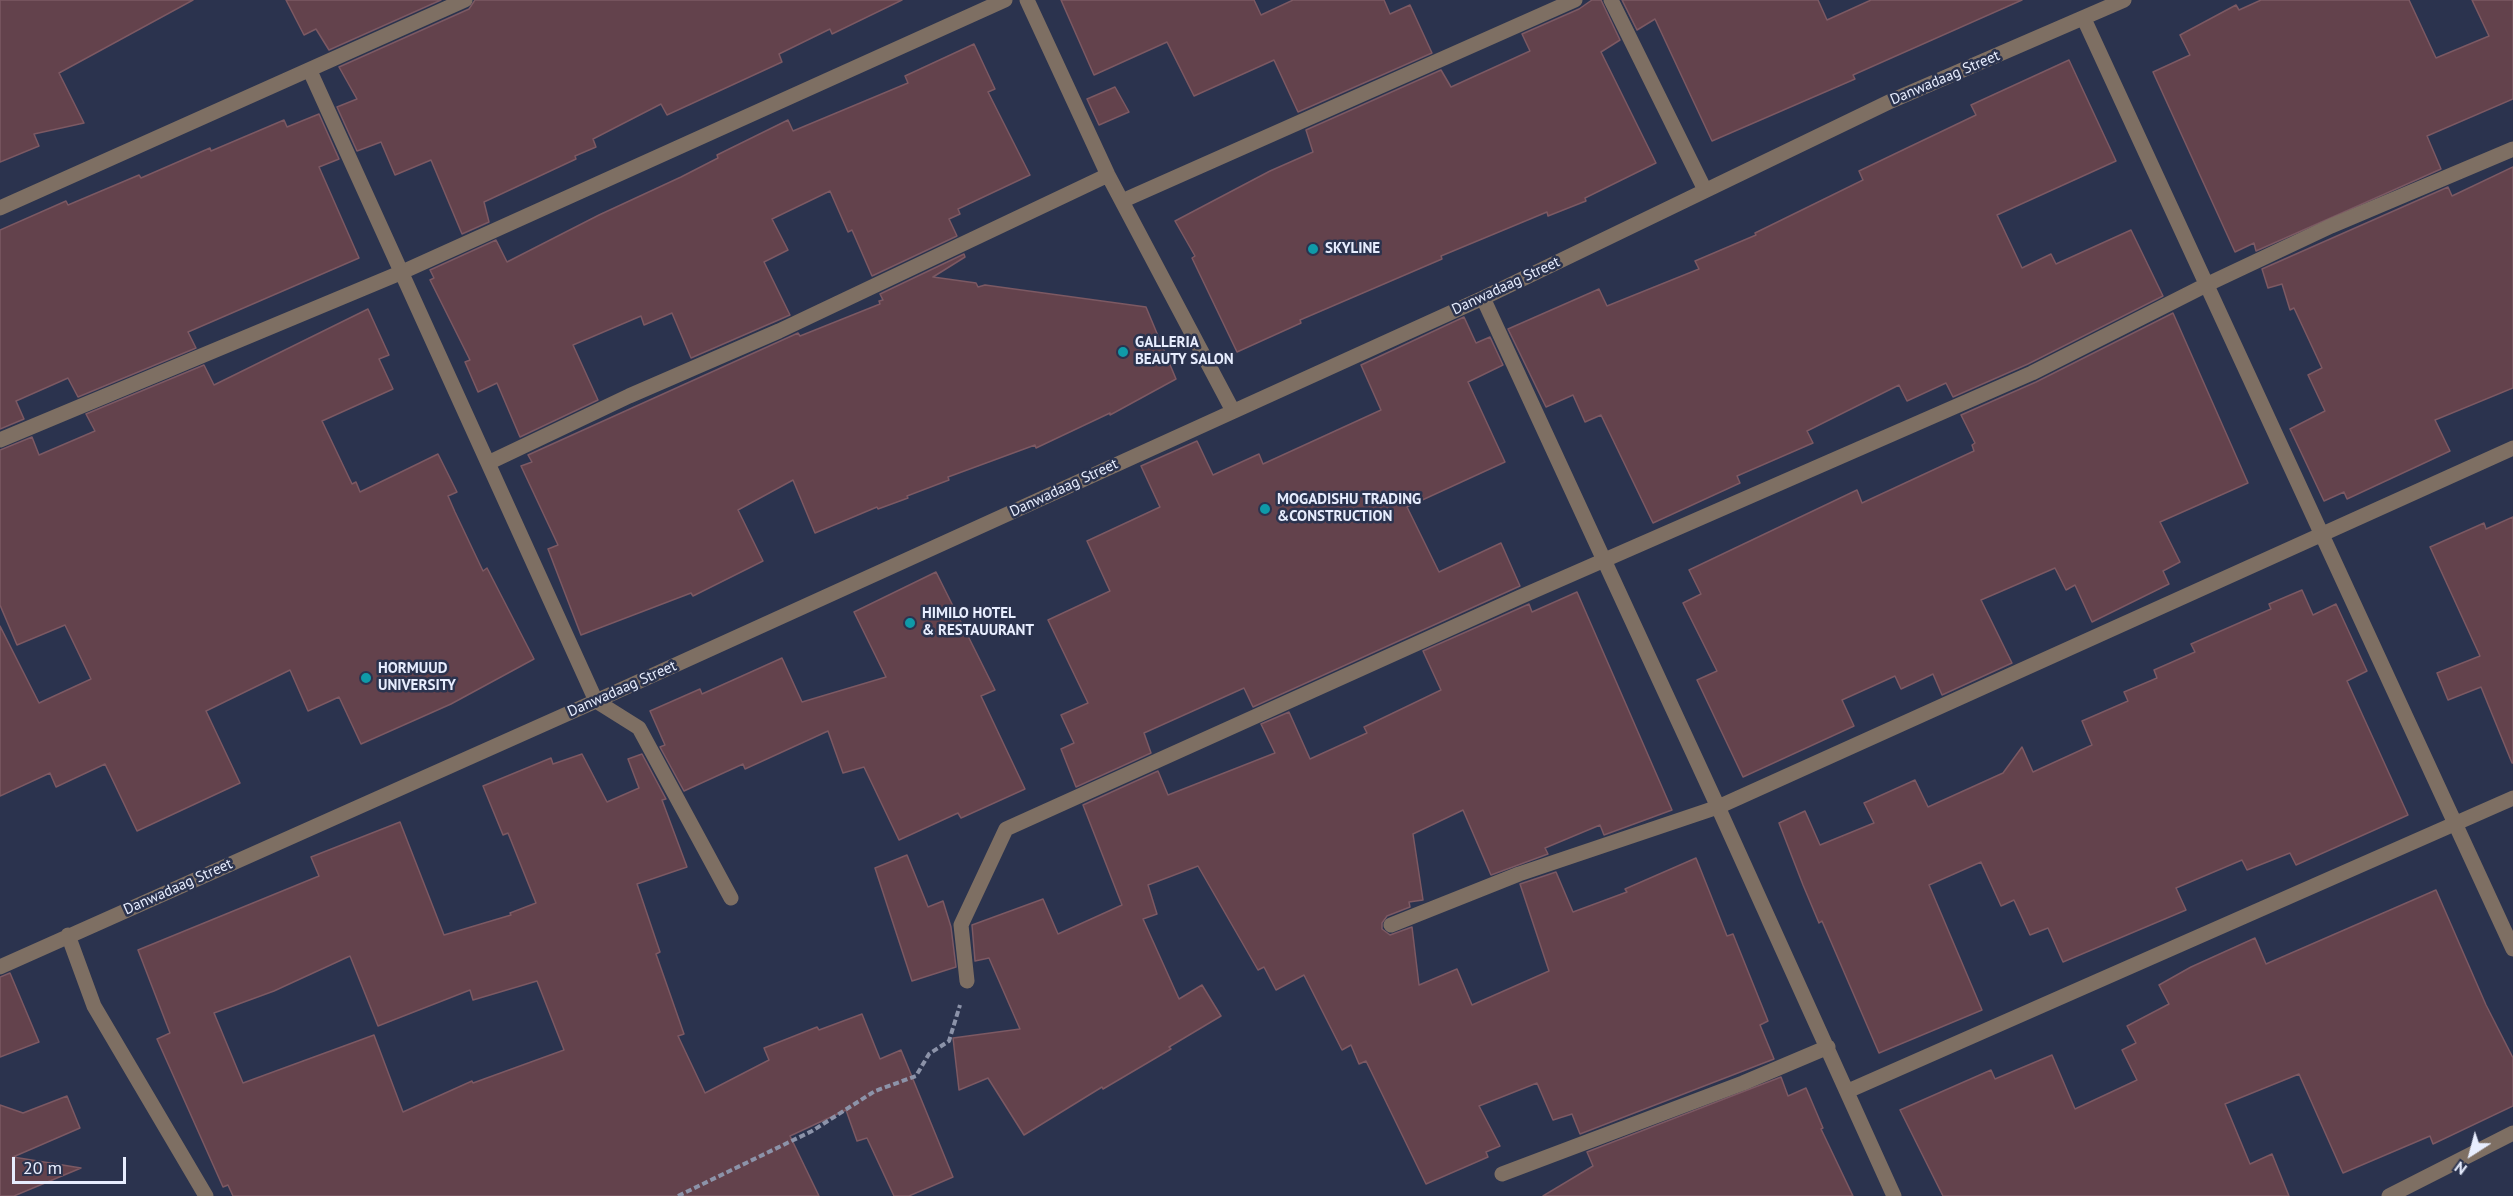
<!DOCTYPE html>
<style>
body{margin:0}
#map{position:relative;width:2513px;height:1196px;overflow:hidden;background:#2b334e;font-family:"PT Sans",sans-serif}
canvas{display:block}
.north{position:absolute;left:2441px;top:1124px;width:60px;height:60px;-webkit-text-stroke:4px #2b334e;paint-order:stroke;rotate:216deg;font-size:16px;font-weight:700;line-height:24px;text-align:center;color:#e7edfe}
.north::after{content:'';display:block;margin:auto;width:21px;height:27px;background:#e7edfe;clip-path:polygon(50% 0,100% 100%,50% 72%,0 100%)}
.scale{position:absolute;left:12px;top:1157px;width:114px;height:27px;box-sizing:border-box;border:3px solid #e7edfe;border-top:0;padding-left:8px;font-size:18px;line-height:21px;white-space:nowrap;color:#e7edfe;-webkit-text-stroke:4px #2b334e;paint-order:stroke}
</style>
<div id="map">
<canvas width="2513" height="1196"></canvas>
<div class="north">N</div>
<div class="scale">20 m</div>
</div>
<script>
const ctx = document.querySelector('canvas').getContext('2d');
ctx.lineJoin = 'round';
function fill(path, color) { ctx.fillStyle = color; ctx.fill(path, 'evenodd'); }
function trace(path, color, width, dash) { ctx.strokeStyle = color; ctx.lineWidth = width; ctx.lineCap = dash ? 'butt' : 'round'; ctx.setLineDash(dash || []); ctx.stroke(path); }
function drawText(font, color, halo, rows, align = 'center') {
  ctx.font = font + ' "PT Sans",sans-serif'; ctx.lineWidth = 5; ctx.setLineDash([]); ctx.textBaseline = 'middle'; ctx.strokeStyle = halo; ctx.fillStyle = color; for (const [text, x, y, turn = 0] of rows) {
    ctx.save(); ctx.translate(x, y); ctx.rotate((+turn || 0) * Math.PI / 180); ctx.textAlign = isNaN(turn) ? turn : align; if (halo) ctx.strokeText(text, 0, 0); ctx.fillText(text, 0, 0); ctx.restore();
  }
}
const building = new Path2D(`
 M0 0H193L59 73 84 123 34 134 39 146 0 162Z
 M286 0H441L329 50 316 29 304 35Z
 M475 0H902L832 34 830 29 779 54 782 62 667 115 661 104 593 139 596 147 575 156 576 159 484 202 489 222 462 234 431 160 395 175 381 142 357 151 337 107 357 99 339 67 469 9Z
 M1061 0H1254L1261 15 1293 0H1384L1390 14 1410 5 1432 53 1298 112 1274 60 1194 96 1167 42 1094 75Z
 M1592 0H1601L1620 40 1601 52 1656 163 1585 198 1586 201 1548 216 1547 212 1441 256 1442 259 1300 320 1301 323 1237 352 1192 258 1195 256 1175 221 1270 171 1313 152 1306 130 1441 70 1451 87 1530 51 1522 34 1579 9Z
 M1622 0H1818L1827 20 1871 0H2022L1853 75 1855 79 1712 141 1655 19 1637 30Z
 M2261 0H2409L2436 58 2489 36 2472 0H2513V99L2427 136 2441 169 2256 251 2254 243 2235 252 2153 72 2190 55 2180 35 2236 5 2239 10Z
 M974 44 995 89 988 92 1030 175 958 209 960 214 949 219 957 236 872 276 852 230 848 232 830 191 772 219 788 250 764 262 790 315 691 358 672 313 644 325 641 316 573 345 598 400 520 437 497 383 478 392 465 362 470 360 430 280 434 278 430 270 496 240 507 262 599 215 681 177 718 158 717 155 788 120 793 131 908 83 905 76Z
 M2069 60 2116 161 1997 215 2022 268 2051 254 2056 264 2131 230 2163 296 2028 364 1953 397 1946 383 1907 401 1899 385 1807 431 1813 443 1737 476 1740 483 1653 523 1601 415 1585 422 1573 395 1546 407 1508 329 1599 289 1607 306 1699 269 1695 261 1756 235 1755 233 1863 180 1859 171 1976 115 1971 105Z
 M1115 87 1129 112 1099 125 1087 99Z
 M319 114 339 159 319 167 359 258 188 332 196 348 78 397 68 378 16 401 24 419 0 429V230L66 201 68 205 139 175 141 178 210 148 211 151 284 120 287 127Z
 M2513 167V388L2435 420 2450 451 2347 499 2344 492 2324 501 2290 429 2325 411 2308 375 2322 368 2294 308 2290 310 2282 284 2268 288 2262 269 2448 187 2452 196Z
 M964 254 965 257 933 277 976 283 978 287 985 285 1146 307 1176 379 1110 415V413L1036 448 1035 445 948 477 949 480 907 496 908 498 878 509 877 507 815 533 793 480 738 510 763 561 693 596 691 593 581 635 548 549 558 545 521 466 532 462 528 455 798 333 800 336 880 304 879 301 883 300 880 294Z
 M368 309 389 355 379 359 393 389 322 421 352 484 356 482 360 492 438 454 457 492 448 496 455 512 483 571 487 568 534 659 451 704 361 744 339 697 308 711 290 670 206 711 240 783 137 831 105 764 56 787 50 773 0 796V626L39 703 91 679 65 625 17 645 0 605V450L32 437 39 455 95 431 86 414 204 365 214 385Z
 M2173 313 2248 483 2160 522 2180 562 2163 571 2169 584 2092 622 2075 585 2066 590 2055 568 1981 600 2012 663 1942 695 1933 674 1901 689 1895 676 1842 700 1854 726 1743 777 1697 680 1717 671 1683 603 1701 594 1689 570 1857 490 1862 503 1974 451 1972 445 1975 443 1961 415 2036 382Z
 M1464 317 1476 343 1490 337 1503 365 1468 382 1505 462 1407 507 1439 572 1501 543 1520 586 1253 707 1244 688 1144 733 1151 753 1076 787 1061 749 1074 743 1061 715 1088 703 1048 620 1110 591 1087 541 1160 507 1141 466 1197 441 1213 475 1259 454 1263 464 1381 410 1361 365Z
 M2513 517V763H2512L2481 687 2448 700 2437 673 2480 656 2430 547 2484 523 2486 529Z
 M936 572 995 690 981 696 1025 789 961 818 958 813 899 840 864 767 843 773 828 731 745 769 743 764 684 791 660 747 665 745 650 711 700 689 702 694 782 658 802 702 886 677 854 612Z
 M2302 590 2313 615 2336 604 2367 671 2347 681 2408 815 2296 865 2290 853 2247 870 2242 860 2176 888 2186 910 2063 962 2048 928 2030 935 2014 900 2001 906 1981 862 1929 885 1982 1010 1879 1053 1822 921 1819 923 1803 885 1779 823 1805 811 1820 845 1874 823 1864 803 1915 780 1928 807 2003 773 2022 747 2033 772 2092 745 2082 721 2128 701 2124 692 2157 678 2154 670 2195 652 2191 644 2271 609 2269 604Z
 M1577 592 1672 810 1604 835 1600 825 1545 848 1548 854 1491 875 1463 810 1413 834 1423 900 1409 902 1410 907 1387 916 1382 923V929L1390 935 1412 927 1419 985 1457 969 1472 1005 1549 971 1520 884 1556 872 1573 912 1627 892 1625 889 1696 858 1727 936 1733 934 1768 1021 1760 1025 1774 1059 1580 1134 1572 1114 1553 1120 1537 1083 1479 1106 1500 1146 1486 1152 1488 1157 1426 1184 1366 1061 1359 1064 1351 1045 1342 1050 1304 975 1276 990 1264 967 1258 970 1198 866 1148 885 1157 914 1143 919 1179 999 1202 985 1221 1016 1169 1047 1171 1049 1103 1089 1102 1087 1024 1135 988 1078 959 1090 953 1038 1020 1029 989 958 975 961 972 925 1043 899 1058 934 1122 905 1083 805 1158 771 1168 795 1275 753 1261 724 1289 712 1310 759 1367 733 1364 727 1441 690 1423 651 1529 604 1532 612Z
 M582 754 607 802 639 788 628 759 642 754 666 799 662 800 687 867 637 884 660 952 656 954 684 1034 678 1036 705 1093 769 1060 764 1048 817 1027 819 1030 862 1014 880 1059 901 1050 953 1177 909 1196H894L867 1138 857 1141 846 1110 790 1136 819 1196H233L228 1185 223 1187 157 1039 170 1033 138 950 319 876 311 857 400 822 444 935 511 915 510 913 536 903 508 833 503 835 483 786 551 758 553 764ZM350 956 378 1026 470 990 473 1000 537 981 564 1050 473 1083 472 1081 403 1112 374 1035 243 1083 214 1013 274 991Z
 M907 855 928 907 943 901 951 927 956 967 912 981 875 868Z
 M2436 890 2486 1005 2513 1058V1106L2433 1144 2430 1136 2343 1173 2299 1074 2225 1104 2250 1164 2272 1154 2289 1196H1943L1900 1110 1991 1070 1995 1079 2052 1055 2075 1109 2137 1080 2122 1050 2136 1043 2127 1026 2169 1004 2159 985 2191 967 2255 938 2266 964Z
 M10 973 39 1042 0 1057V977Z
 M1781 1077 1788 1096 1806 1088 1823 1128 1821 1129 1853 1196H1543L1593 1166 1587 1152Z
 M67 1096 80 1128 13 1157 81 1168 14 1196H0V1105L23 1113Z`);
const path = new Path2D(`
 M678 1196 812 1131 875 1091 916 1076 929 1054 949 1041 960 1005`);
const minor = new Path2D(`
 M1027 0 1108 175 1233 411
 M1611 0 1705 190
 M2084 19 2513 949
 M310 71 596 701 639 728 731 898
 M1122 201 1575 0
 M0 208 465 0
 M1483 298 1718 807 1894 1196
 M0 440 400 273 1005 0
 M488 463 629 396 779 331 1108 175
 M1391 925 1519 874 1718 807 2513 448
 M68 935 94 1006 206 1196
 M0 967 596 701 1483 298 1891 101 2124 0
 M967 981 961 925 1006 829 1520 597 2032 373 2208 284 2331 226 2513 149
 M1848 1091 2513 798
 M1502 1174 1743 1083 1828 1047
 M2389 1196 2513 1133`);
const markers = [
 [1313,249,6,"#0f9aa8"],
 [1123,352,6,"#0f9aa8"],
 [1265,509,6,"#0f9aa8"],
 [910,623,6,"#0f9aa8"],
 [366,678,6,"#0f9aa8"]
];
const streetNames = [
 ["Danwadaag Street",1945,78,-23],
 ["Danwadaag Street",1506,286,-25],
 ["Danwadaag Street",1064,488,-25],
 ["Danwadaag Street",622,689,-24],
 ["Danwadaag Street",178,887,-24]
];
const poiNames = [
 ["SKYLINE",1325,249],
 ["GALLERIA",1135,343],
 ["BEAUTY SALON",1135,360],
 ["MOGADISHU TRADING",1277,500],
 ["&CONSTRUCTION",1277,517],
 ["HIMILO HOTEL",922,614],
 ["& RESTAUURANT",922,631],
 ["HORMUUD",378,669],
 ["UNIVERSITY",378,686]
];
fill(building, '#63424c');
trace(building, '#7c5963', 1.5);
trace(path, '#8c93a9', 4, [6, 3]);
trace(minor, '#7e6f63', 15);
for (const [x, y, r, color] of markers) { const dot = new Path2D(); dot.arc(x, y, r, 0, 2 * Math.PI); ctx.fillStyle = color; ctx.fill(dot); trace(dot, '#2b334e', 2); }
drawText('15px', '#e7edfe', '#2b334e', streetNames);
drawText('bold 15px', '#e7edfe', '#2b334e', poiNames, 'left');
</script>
